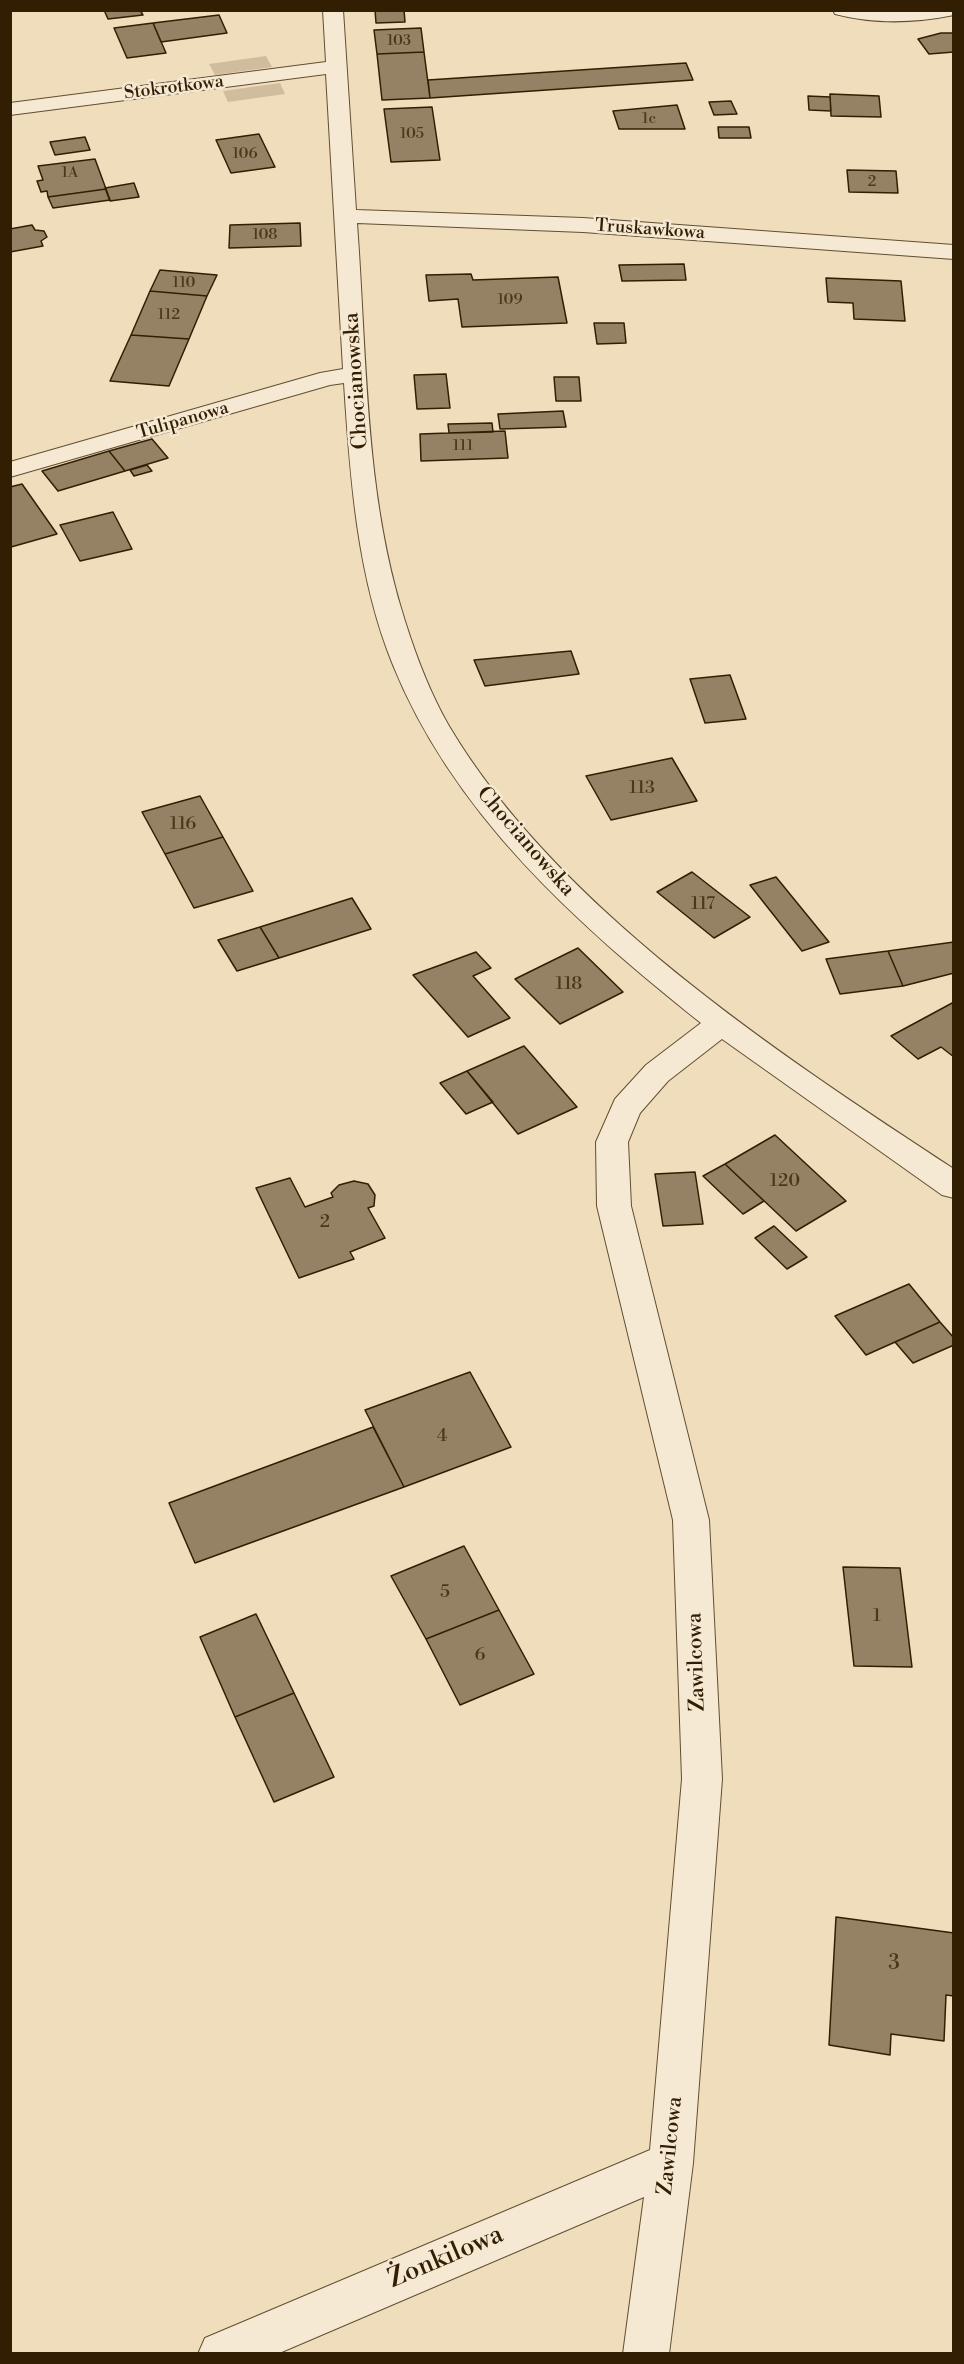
<!DOCTYPE html>
<meta charset="utf-8">
<style>
body{margin:0}
#map{position:relative;width:964px;height:2364px;overflow:hidden;background:#f0ddbc;font-family:"Libre Bodoni",serif}
canvas{display:block}
.frame{position:absolute;inset:0;border:12px solid #321e03;pointer-events:none}
</style>
<div id="map">
<canvas width="964" height="2364"></canvas>
<div class="frame"></div>
</div>
<script>
const ctx = document.querySelector('canvas').getContext('2d');
ctx.lineJoin = 'round';
function fill(path, color) { ctx.fillStyle = color; ctx.fill(path, 'evenodd'); }
function trace(path, color, width, dash) { ctx.strokeStyle = color; ctx.lineWidth = width; ctx.lineCap = dash ? 'butt' : 'round'; ctx.setLineDash(dash || []); ctx.stroke(path); }
function drawText(font, color, halo, rows, align = 'center') {
  ctx.font = font + ' "Libre Bodoni",serif'; ctx.lineWidth = 5; ctx.setLineDash([]); ctx.textBaseline = 'middle'; ctx.strokeStyle = halo; ctx.fillStyle = color; for (const [text, x, y, turn = 0] of rows) {
    ctx.save(); ctx.translate(x, y); ctx.rotate((+turn || 0) * Math.PI / 180); ctx.textAlign = isNaN(turn) ? turn : align; if (halo) ctx.strokeText(text, 0, 0); ctx.fillText(text, 0, 0); ctx.restore();
  }
}
const green = new Path2D(`
 M266 56 272 67 215 75 209 64Z
 M280 83 285 94 228 102 223 91Z`);
const building = new Path2D(`
 M104 10H140L143 15 108 19Z
 M375 10H404L405 22 376 23Z
 M219 15 227 33 161 42 153 23Z
 M153 23 166 53 127 58 114 28Z
 M421 28 424 52 377 54 374 30Z
 M941 33H954V52L929 54 918 39Z
 M424 52 430 98 382 100 377 54Z
 M686 63 693 80 430 98 428 80Z
 M830 94 879 96 881 117 831 116Z
 M808 96 830 97 831 111 809 110Z
 M731 101 737 114 714 115 709 102Z
 M677 105 685 129H619L613 111Z
 M432 107 440 160 391 162 384 109Z
 M718 127H749L751 138H719Z
 M259 134 275 167 231 173 216 140Z
 M85 137 90 150 55 155 50 142Z
 M95 159 106 189 48 197 47 191 41 192 37 181 43 180 38 166Z
 M847 170 896 171 898 193 849 192Z
 M134 183 139 197 110 201 105 188Z
 M106 189 110 200 53 208 48 197Z
 M300 223 301 246 229 248 230 225Z
 M32 225 35 230 44 231 47 237 41 241 43 246 10 252V229Z
 M684 264 686 280 622 281 619 265Z
 M160 270 217 275 207 296 150 291Z
 M471 274 473 280 558 277 567 323 462 327 458 299 429 301 426 275Z
 M826 278 901 281 905 321 854 319 853 303 828 302Z
 M150 291 207 296 189 339 131 335Z
 M594 323H624L626 343 597 344Z
 M131 335 189 339 169 386 110 381Z
 M446 374 450 408 417 409 414 375Z
 M554 377H579L581 401H556Z
 M563 411 566 427 500 429 498 414Z
 M492 423 493 432 449 433 448 424Z
 M505 431 508 458 421 461 420 434Z
 M152 439 168 458 125 471 109 451Z
 M109 451 125 471 58 491 42 471Z
 M147 465 152 471 134 476 130 470Z
 M22 484 57 534 11 547 10 487Z
 M113 512 132 549 80 561 60 525Z
 M571 651 579 674 485 686 474 660Z
 M730 675 746 719 705 723 690 679Z
 M672 758 697 801 611 820 586 776Z
 M200 796 223 837 165 854 142 812Z
 M223 837 253 891 194 908 165 854Z
 M692 872 750 917 714 938 657 892Z
 M776 877 829 942 802 951 750 885Z
 M352 898 371 929 279 958 260 927Z
 M260 927 279 958 237 971 218 940Z
 M954 942V973L903 986 888 951Z
 M578 948 623 992 560 1024 515 979Z
 M888 951 903 986 840 994 826 959Z
 M476 952 491 968 473 976 510 1018 468 1037 413 975Z
 M954 1002V1057L941 1047 918 1059 891 1036Z
 M524 1046 577 1107 518 1134 467 1071Z
 M467 1071 493 1102 466 1114 440 1083Z
 M775 1135 846 1201 796 1231 725 1164Z
 M725 1164 764 1201 743 1214 703 1176Z
 M695 1172 703 1224 663 1226 655 1174Z
 M290 1178 305 1207 333 1197 331 1193 339 1185 354 1181 368 1184 375 1195 374 1206 368 1208 385 1238 350 1252 354 1259 299 1278 256 1188Z
 M774 1226 807 1257 787 1269 755 1238Z
 M909 1284 940 1322 866 1355 835 1316Z
 M940 1322 954 1338V1345L913 1363 895 1342Z
 M470 1372 511 1447 404 1487 365 1410Z
 M373 1427 404 1487 195 1563 169 1503Z
 M464 1546 499 1610 426 1639 391 1576Z
 M843 1567 900 1568 912 1667 854 1666Z
 M499 1610 534 1674 460 1705 426 1639Z
 M256 1614 294 1693 235 1717 200 1637Z
 M294 1693 334 1777 274 1802 235 1717Z
 M836 1917 954 1933V1996L946 1995 944 2041 891 2034 890 2055 829 2045Z`);
const minor = new Path2D(`
 M323 10H343L356 210 583 218 954 245V259L583 232 357 223C367 355 364 494 405 621 416 656 430 693 449 726 557 908 778 1054 954 1169V1198L942 1195 722 1039 668 1081 640 1113 628 1142 631 1206 709 1520 722 1779 693 2163 669 2354H623L644 2197 277 2354H198L205 2338 650 2150 682 1779 673 1520 597 1206 596 1142 615 1099 646 1065 701 1023C577 924 454 815 393 665 357 577 350 477 344 383L330 385 10 477V462L320 373 343 369 326 74 10 115V103L326 62Z
 M833 10H954V15C915 23 873 24 835 14Z`);
const farNumbernames = [
 ["103",399,41],
 ["1c",649,119],
 ["105",412,134],
 ["106",245,154],
 ["1A",70,173],
 ["2",872,182],
 ["108",265,235],
 ["110",184,283],
 ["109",510,300],
 ["112",169,315],
 ["111",463,446]
];
const farStreetnames = [
 ["Stokrotkowa",174,88,-7],
 ["Truskawkowa",650,230,4],
 ["Tulipanowa",183,421,-16]
];
const numberNames = [
 ["113",642,789],
 ["116",183,825],
 ["117",703,905],
 ["118",569,985],
 ["120",785,1182],
 ["2",325,1223],
 ["4",442,1437],
 ["5",445,1593],
 ["1",877,1617],
 ["6",480,1656]
];
const streetNames = [
 ["Chocianowska",357,381,-94],
 ["Chocianowska",525,842,49],
 ["Zawilcowa",697,1662,-92],
 ["Zawilcowa",671,2146,-84]
];
const nearNumbernames = [
 ["3",894,1964]
];
const nearStreetnames = [
 ["Żonkilowa",446,2258,-23]
];
fill(green, '#d0bd9d');
fill(building, '#958163');
trace(building, '#321e03', 1.5);
trace(minor, '#624e31', 2);
fill(minor, '#f5e9d3');
drawText('15px', '#4b371b', null, farNumbernames);
drawText('18px', '#321e03', '#f5e9d3', farStreetnames);
drawText('18px', '#4b371b', null, numberNames);
drawText('21px', '#321e03', '#f5e9d3', streetNames);
drawText('21px', '#4b371b', null, nearNumbernames);
drawText('26px', '#321e03', '#f5e9d3', nearStreetnames);
</script>
